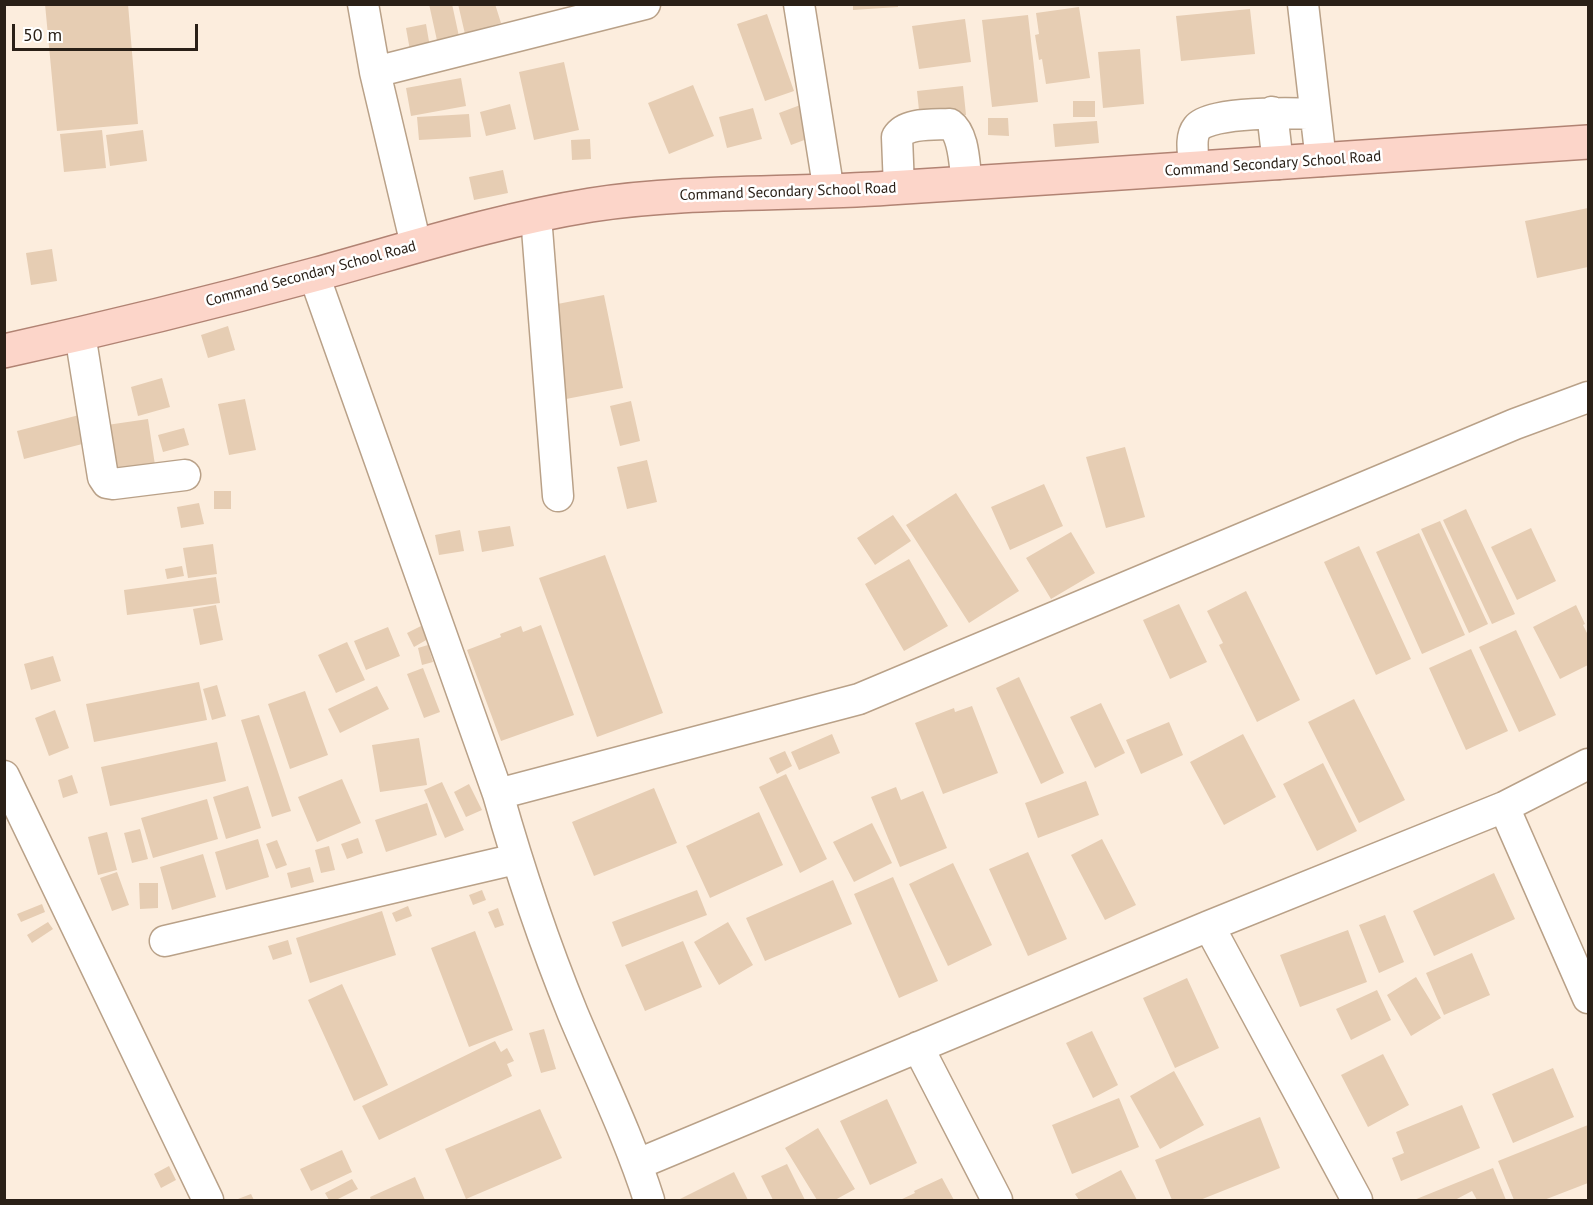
<!DOCTYPE html>
<style>
body{margin:0}
#map{position:relative;width:1593px;height:1205px;overflow:hidden;background:#fceddd;font-family:"PT Sans",sans-serif}
canvas{display:block}
.frame{position:absolute;inset:0;border:6px solid #2a2017;pointer-events:none}
.scale{position:absolute;left:12px;top:24px;width:186px;height:27px;box-sizing:border-box;border:3px solid #2a2017;border-top:0;padding-left:8px;font-size:18px;line-height:21px;white-space:nowrap;color:#2a2017;-webkit-text-stroke:4px #fff;paint-order:stroke}
</style>
<div id="map">
<canvas width="1593" height="1205"></canvas>
<div class="frame"></div>
<div class="scale">50 m</div>
</div>
<script>
const ctx = document.querySelector('canvas').getContext('2d');
ctx.lineJoin = 'round';
function fill(path, color) { ctx.fillStyle = color; ctx.fill(path, 'evenodd'); }
function trace(path, color, width, dash) { ctx.strokeStyle = color; ctx.lineWidth = width; ctx.lineCap = dash ? 'butt' : 'round'; ctx.setLineDash(dash || []); ctx.stroke(path); }
function drawText(font, color, halo, rows, align = 'center') {
  ctx.font = font + ' "PT Sans",sans-serif'; ctx.lineWidth = 5; ctx.setLineDash([]); ctx.textBaseline = 'middle'; ctx.strokeStyle = halo; ctx.fillStyle = color; for (const [text, x, y, turn = 0] of rows) {
    ctx.save(); ctx.translate(x, y); ctx.rotate((+turn || 0) * Math.PI / 180); ctx.textAlign = isNaN(turn) ? turn : align; if (halo) ctx.strokeText(text, 0, 0); ctx.fillText(text, 0, 0); ctx.restore();
  }
}
const building = new Path2D(`
 M45 4H128L138 124 57 131Z
 M429 4H452L460 41 438 45Z
 M458 4H495L501 23 465 34Z
 M853 4H898V7L853 10Z
 M1079 7 1090 78 1046 84 1042 59 1039 60 1035 35 1039 34 1036 13Z
 M1250 9 1255 54 1181 61 1176 16Z
 M767 14 794 91 765 101 737 24Z
 M1028 15 1038 102 992 107 982 20Z
 M965 19 971 62 919 69 912 26Z
 M426 24 431 53 411 56 406 28Z
 M1140 49 1144 104 1103 108 1098 52Z
 M564 62 579 130 534 140 519 72Z
 M461 78 466 106 411 116 406 88Z
 M693 85 714 136 669 154 648 103Z
 M963 86 966 115 920 120 917 91Z
 M1073 101H1095V117H1073Z
 M510 104 516 129 486 136 480 112Z
 M803 104 815 136 791 145 779 113Z
 M753 108 762 139 727 148 719 117Z
 M469 114 471 137 419 140 417 117Z
 M988 118H1008L1009 136 988 135Z
 M1097 121 1099 143 1055 147 1053 124Z
 M102 130 106 168 64 172 60 134Z
 M143 130 147 161 110 166 106 135Z
 M590 139 591 159 572 160 571 140Z
 M503 170 508 193 474 200 469 177Z
 M1588 208V267L1537 278 1525 221Z
 M52 249 57 281 31 285 26 253Z
 M604 295 623 388 566 399 547 306Z
 M228 326 235 350 208 358 201 335Z
 M162 378 170 407 138 416 131 387Z
 M245 399 256 450 229 455 218 404Z
 M631 401 640 441 620 446 610 406Z
 M83 414 90 442 24 459 17 431Z
 M148 419 155 465 114 471 107 425Z
 M184 428 189 445 163 452 158 435Z
 M1125 447 1145 517 1106 528 1086 457Z
 M647 460 657 502 627 509 617 467Z
 M1044 484 1063 526 1010 550 991 507Z
 M214 491H231V509H214Z
 M956 493 1019 591 969 623 906 525Z
 M199 503 204 524 181 528 177 507Z
 M1466 509 1515 614 1492 624 1443 520Z
 M893 515 911 541 875 565 857 538Z
 M1440 521 1488 624 1469 633 1421 529Z
 M510 526 514 546 482 552 478 531Z
 M1531 528 1556 581 1517 600 1491 547Z
 M460 530 464 551 439 555 435 535Z
 M1071 532 1095 573 1051 599 1026 558Z
 M1419 533 1465 635 1422 654 1376 552Z
 M213 544 217 574 188 578 183 548Z
 M1359 546 1411 659 1376 675 1324 562Z
 M605 555 663 713 597 737 539 578Z
 M909 559 948 626 904 651 865 584Z
 M182 566 184 576 167 579 165 569Z
 M216 577 220 603 127 615 124 590Z
 M1246 591 1300 700 1257 722 1219 645 1223 643 1207 611Z
 M1179 604 1207 662 1170 679 1143 620Z
 M216 605 223 640 200 645 193 609Z
 M1576 605 1585 624 1583 625 1588 635V665L1560 679 1533 627Z
 M541 625 574 715 501 741 467 650 501 637 500 634 521 626 523 632Z
 M421 626 428 639 414 647 407 633Z
 M388 627 400 656 366 670 354 641Z
 M1516 630 1556 715 1519 732 1479 647Z
 M347 642 365 680 336 693 318 655Z
 M428 645 433 662 422 665 418 648Z
 M1471 649 1508 731 1466 750 1429 668Z
 M53 656 61 681 31 690 24 664Z
 M423 668 440 712 424 718 407 674Z
 M1019 677 1064 773 1041 784 996 688Z
 M199 682 207 720 94 742 86 704Z
 M217 685 226 716 212 720 203 689Z
 M377 686 389 709 340 733 328 709Z
 M305 691 328 755 290 769 268 704Z
 M1354 699 1405 800 1359 823 1308 722Z
 M1101 703 1125 753 1095 768 1070 717Z
 M972 706 998 773 943 794 915 723 954 708 955 712Z
 M55 710 69 748 49 756 35 718Z
 M259 715 291 811 272 817 241 720Z
 M1169 722 1183 755 1141 774 1126 740Z
 M832 734 840 753 799 770 791 752Z
 M1243 734 1276 797 1224 825 1190 762Z
 M419 738 427 785 380 792 372 745Z
 M217 742 226 781 110 806 101 767Z
 M785 751 792 766 777 774 769 758Z
 M1323 763 1357 831 1317 851 1283 784Z
 M786 774 827 859 800 873 759 787Z
 M72 775 78 793 63 798 58 780Z
 M342 779 361 823 317 842 298 797Z
 M1086 781 1099 815 1038 838 1025 803Z
 M442 782 464 830 445 838 424 790Z
 M469 784 482 810 466 817 454 792Z
 M248 786 261 828 226 839 213 797Z
 M896 787 901 800 923 791 947 848 900 867 871 797Z
 M654 788 677 843 594 876 572 822Z
 M207 799 218 839 153 858 141 818Z
 M427 803 437 835 386 852 375 820Z
 M759 812 783 865 710 898 686 846Z
 M872 823 892 863 854 882 833 842Z
 M140 829 148 859 132 863 124 833Z
 M107 832 117 870 98 875 88 837Z
 M358 838 363 853 347 859 341 844Z
 M258 839 269 877 226 890 215 852Z
 M1102 839 1136 905 1105 920 1071 855Z
 M277 840 287 865 276 869 266 844Z
 M329 846 335 870 321 873 315 850Z
 M1028 852 1067 939 1028 956 989 869Z
 M203 854 216 897 172 910 160 867Z
 M953 863 992 945 948 966 909 884Z
 M310 867 314 882 291 888 287 873Z
 M117 872 129 905 112 911 100 878Z
 M1494 873 1515 919 1434 956 1413 911Z
 M893 877 938 981 899 998 854 894Z
 M833 880 852 924 765 961 746 918Z
 M139 883H158V908L140 909Z
 M482 890 486 900 473 905 469 895Z
 M697 890 707 915 622 947 612 922Z
 M42 904 45 912 21 922 17 914Z
 M408 906 412 916 396 922 392 913Z
 M498 908 504 925 495 928 488 912Z
 M382 911 396 955 310 983 296 938Z
 M1385 915 1404 962 1379 973 1359 925Z
 M48 922 53 929 32 943 27 935Z
 M728 922 753 965 719 985 694 942Z
 M1348 930 1367 982 1300 1007 1280 955Z
 M475 931 513 1030 469 1047 431 948Z
 M288 940 292 954 273 960 268 946Z
 M683 941 702 987 645 1011 625 965Z
 M1472 953 1490 995 1444 1015 1426 973Z
 M1416 977 1441 1018 1411 1036 1387 995Z
 M1187 978 1219 1048 1175 1068 1143 998Z
 M342 984 388 1085 354 1101 308 1000Z
 M1377 990 1391 1020 1351 1040 1336 1009Z
 M544 1029 556 1069 541 1073 529 1033Z
 M1092 1031 1118 1085 1093 1098 1066 1043Z
 M495 1041 501 1052 507 1048 514 1061 507 1064 512 1076 379 1140 362 1106Z
 M1383 1054 1409 1105 1368 1127 1341 1075Z
 M1553 1068 1574 1117 1513 1143 1492 1094Z
 M1174 1071 1204 1125 1160 1149 1130 1096Z
 M1119 1098 1139 1147 1072 1174 1052 1125Z
 M887 1099 917 1163 870 1185 840 1121Z
 M1462 1105 1480 1148 1401 1181 1392 1158 1404 1153 1396 1132Z
 M540 1109 562 1158 466 1199 445 1149Z
 M1260 1117 1280 1168 1200 1200H1172L1155 1160Z
 M1588 1125V1183L1544 1200H1514L1498 1161Z
 M818 1128 855 1189 835 1200H817L785 1148Z
 M342 1150 352 1172 311 1191 300 1169Z
 M787 1164 805 1200H773L761 1176Z
 M169 1166 176 1180 161 1188 154 1174Z
 M1493 1168 1506 1200H1477L1472 1191 1455 1200H1414Z
 M1121 1170 1137 1200H1079L1075 1194Z
 M734 1172 748 1200H681L680 1199Z
 M415 1177 425 1200H371L370 1197Z
 M942 1178 954 1200H900L915 1193 914 1191Z
 M352 1179 358 1189 336 1200H329L325 1193Z
 M251 1194 254 1200H239L238 1199Z`);
const minor = new Path2D(`
 M363 4 375 72 416 245
 M799 4 829 192
 M1303 4 1321 161
 M375 72 645 4
 M1272 112 1278 164
 M1194 169C1194 157 1189 138 1197 128 1210 111 1293 113 1315 114
 M899 188 897 137C906 122 934 125 950 124 965 135 964 165 967 184
 M536 216 558 496
 M314 275 498 794C519 868 544 943 573 1014 599 1076 629 1137 649 1200
 M80 334 103 477 107 483 113 484 185 475
 M4 776 208 1200
 M498 794 859 699 1515 424 1588 397
 M1504 807 1588 998
 M1209 926 1357 1200
 M165 941 516 859
 M918 1047 997 1200
 M638 1164 1209 926 1504 807 1588 764`);
const major = new Path2D(`
 M4 351C109 328 214 302 317 274 408 249 498 220 591 205 689 190 790 195 889 188 1122 173 1355 159 1588 142`);
const streetNames = [
 ["Command Secondary School Road",1273,164,-4],
 ["Command Secondary School Road",788,192,-2],
 ["Command Secondary School Road",311,274,-15]
];
fill(building, '#e6cdb3');
trace(minor, '#b9a188', 33);
trace(major, '#b18373', 36);
trace(minor, '#fff', 30);
trace(major, '#fcd5c9', 33);
drawText('15px', '#2a2017', '#fff', streetNames);
</script>
